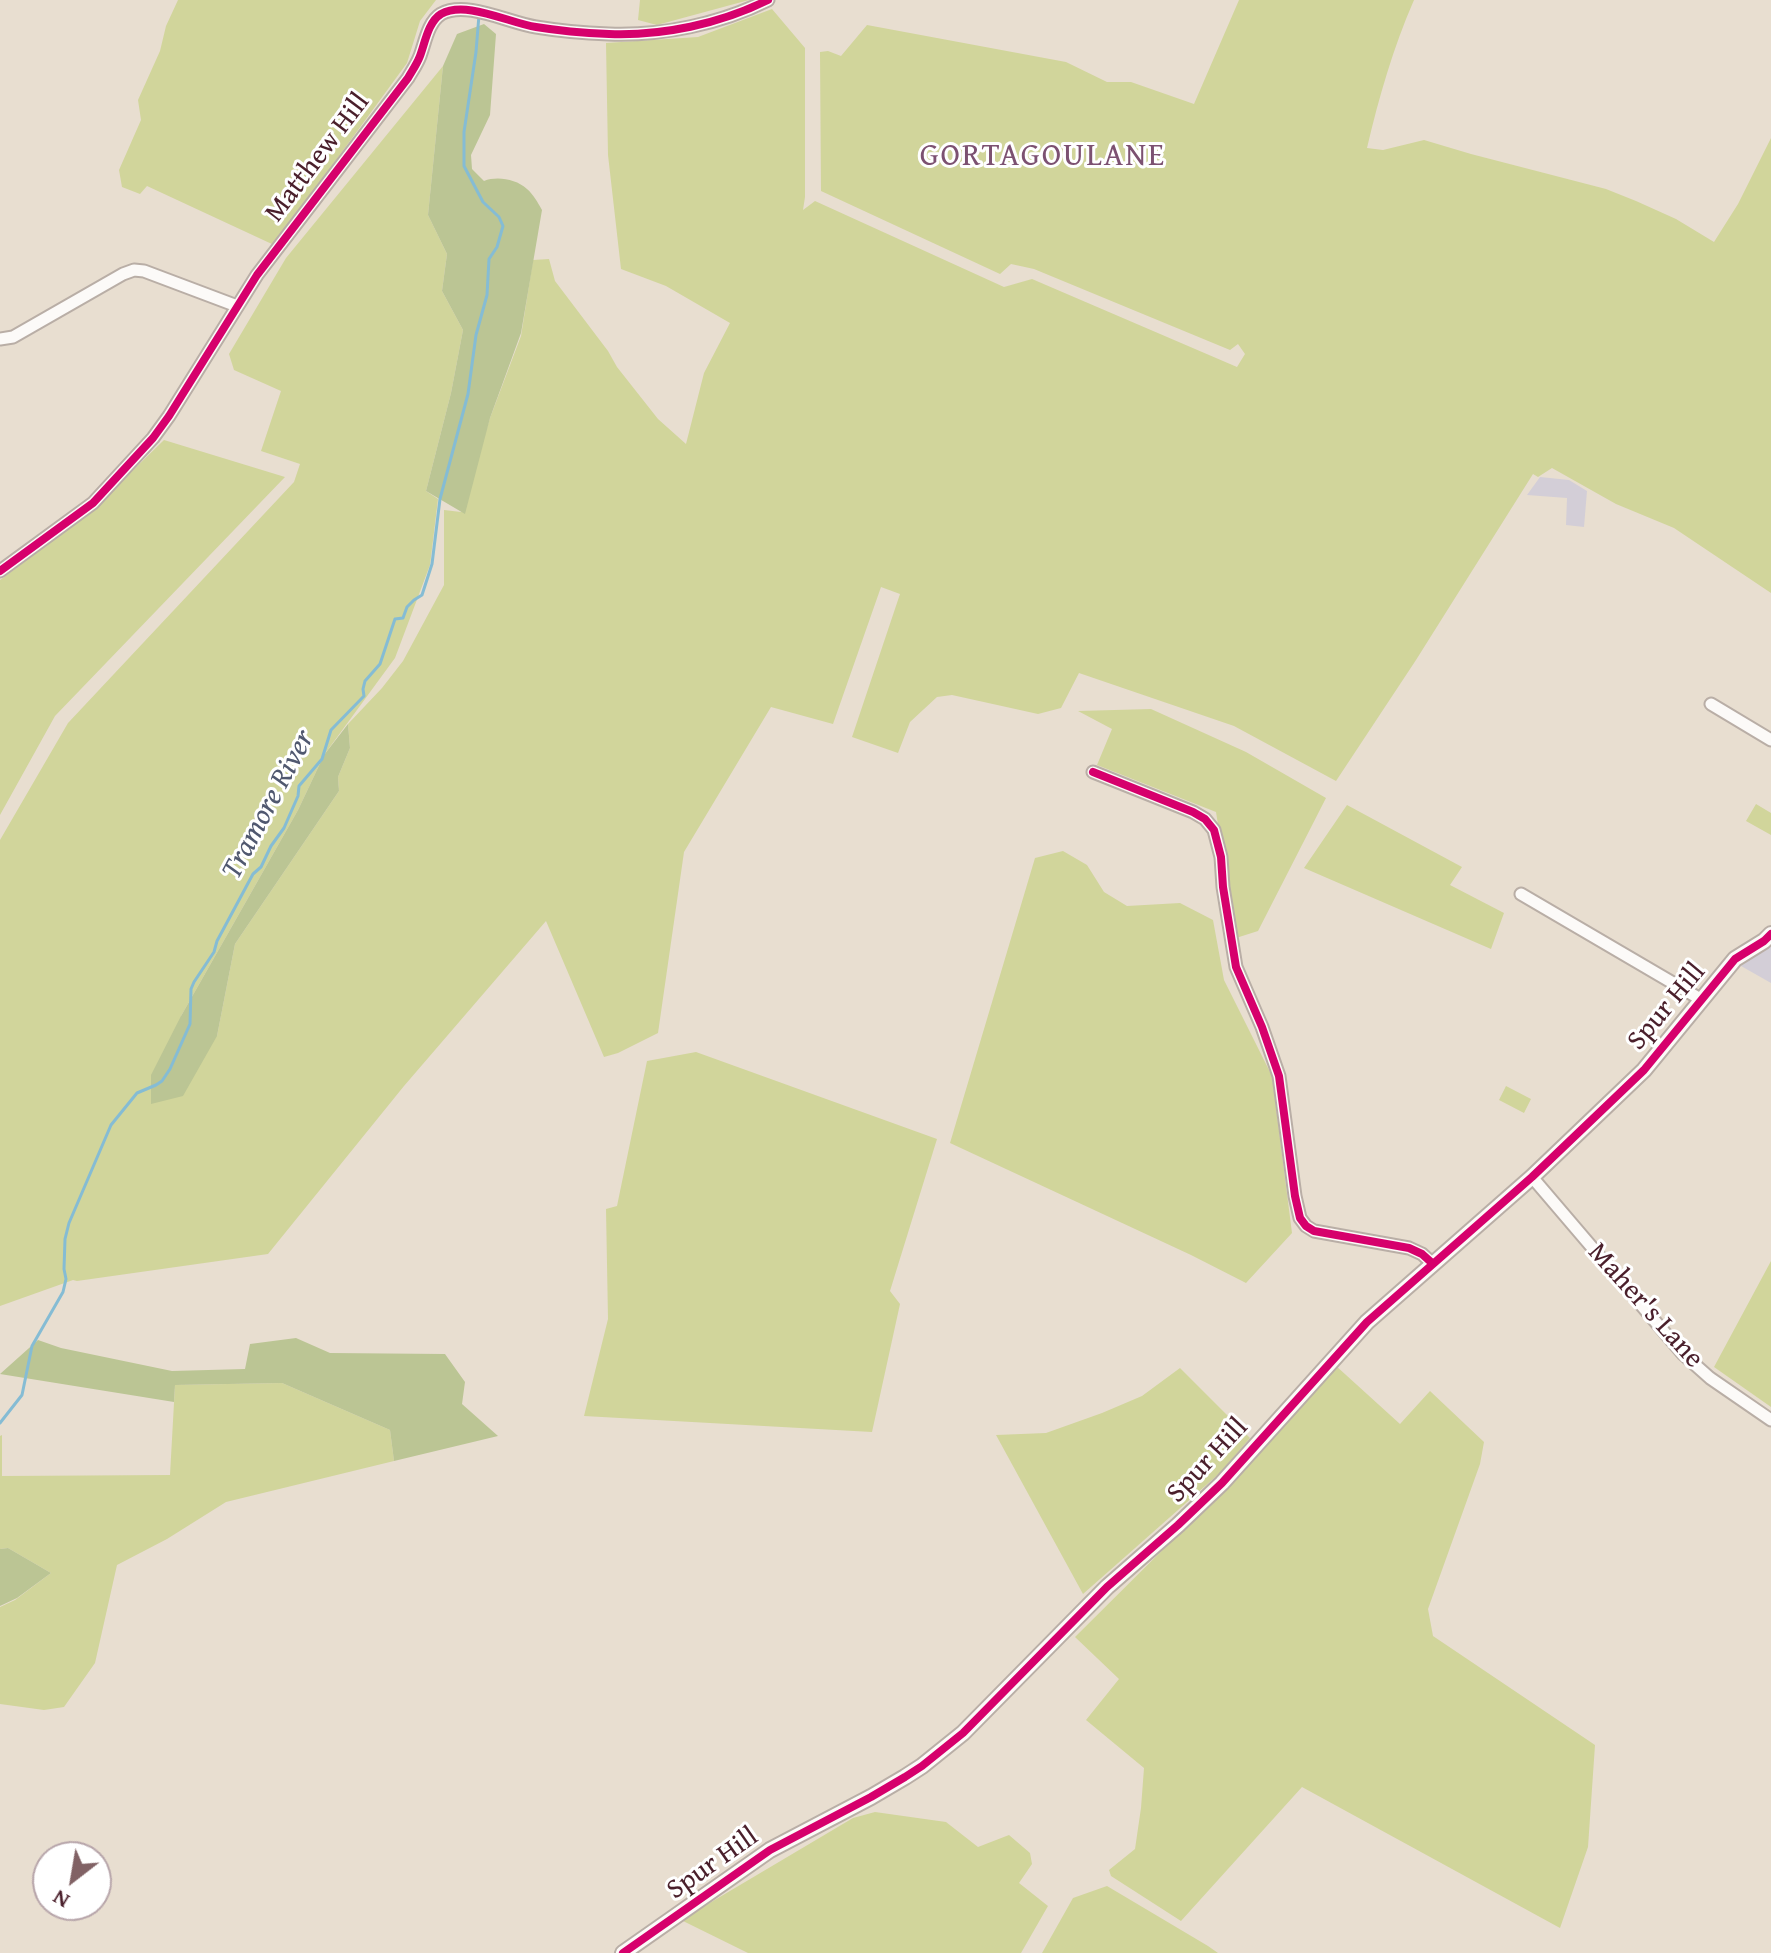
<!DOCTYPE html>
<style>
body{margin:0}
#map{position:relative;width:1771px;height:1953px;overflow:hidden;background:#e8ded0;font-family:"Gentium Book Plus",serif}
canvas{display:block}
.north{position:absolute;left:32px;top:1841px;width:80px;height:80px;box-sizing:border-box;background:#fff;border:2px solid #b7a5aa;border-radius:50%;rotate:211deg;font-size:22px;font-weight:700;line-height:32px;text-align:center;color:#4a1f2b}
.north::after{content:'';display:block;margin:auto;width:28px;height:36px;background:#816265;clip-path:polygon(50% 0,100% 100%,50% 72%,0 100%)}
</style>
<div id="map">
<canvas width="1771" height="1953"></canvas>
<div class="north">N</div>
</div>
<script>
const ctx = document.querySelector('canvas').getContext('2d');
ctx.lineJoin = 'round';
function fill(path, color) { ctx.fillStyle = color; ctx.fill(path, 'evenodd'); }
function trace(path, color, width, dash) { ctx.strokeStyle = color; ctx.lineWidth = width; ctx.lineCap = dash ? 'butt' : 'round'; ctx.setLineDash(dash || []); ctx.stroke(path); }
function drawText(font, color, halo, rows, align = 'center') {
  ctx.font = font + ' "Gentium Book Plus",serif'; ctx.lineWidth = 6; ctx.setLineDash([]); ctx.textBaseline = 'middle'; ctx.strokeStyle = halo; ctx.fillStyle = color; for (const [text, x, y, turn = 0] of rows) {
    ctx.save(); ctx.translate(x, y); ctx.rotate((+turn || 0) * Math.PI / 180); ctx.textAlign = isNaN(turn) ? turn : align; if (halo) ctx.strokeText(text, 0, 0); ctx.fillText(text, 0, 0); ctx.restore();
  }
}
const industrial = new Path2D(`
 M1540 477 1569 480 1587 491 1584 527 1566 525 1567 498 1527 495Z
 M1771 945V983L1741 966Z`);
const green = new Path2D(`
 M178 0H436L420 21 407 63 274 245 147 186 140 194 122 187 119 170 141 120 138 100 160 51 166 26Z
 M640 0H749L657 25 638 20Z
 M1239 0H1414C1393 48 1379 97 1367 148L1383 150 1424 140 1471 154 1606 189 1636 201 1676 219 1714 242 1738 204 1771 138V593L1674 528 1616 504 1552 468 1538 477 1533 474 1416 660 1336 781 1234 726 1079 673 1061 708 1038 714 952 695 937 697 910 722 898 753 852 737 900 594 881 587 833 724 771 707 684 852 658 1033 618 1053 604 1057 546 921 404 1086 268 1254 77 1281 73 1280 0 1306V840L68 723 294 482 300 464 261 451 281 391 234 370 229 354 286 258 443 66 428 215 447 254 442 291 463 330 451 393 426 491 438 499 430 565 395 658 324 755 298 810 181 1016 217 1036 235 944 339 791 338 777 350 748 348 724 382 688 403 661 444 585V510L461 512 490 418 521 336 533 260 549 259 555 281 608 351 617 367 658 419 686 444 704 373 730 323 666 286 621 269 608 155 606 43 698 37 772 9 805 48V197L803 210 815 201 1004 287 1032 279 1237 367 1245 354 1238 344 1230 350 1034 269 1011 264 1000 274 821 191 820 52 828 51 841 56 867 25 1066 62 1107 82H1131L1194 104Z
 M164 440 285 477 55 716 0 815V580L87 515Z
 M1151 709 1246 752 1326 798 1258 931 1236 938 1216 812 1097 765 1112 729 1078 711Z
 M1756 804 1771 813V835L1746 821Z
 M1347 805 1462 867 1450 885 1504 913 1491 949 1304 868Z
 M1063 851 1087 865 1104 892 1127 906 1180 903 1213 920 1224 980 1272 1076 1292 1233 1246 1283 1191 1255 950 1143 1035 858Z
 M696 1052 937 1139 890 1291 900 1304 872 1432 584 1416 608 1319 606 1209 617 1206 647 1061Z
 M1506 1086 1531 1099 1524 1113 1499 1100Z
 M1771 1261V1407L1714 1367Z
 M1335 1365 1400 1424 1430 1391 1484 1442 1480 1464 1428 1609 1433 1636 1595 1745 1588 1847 1560 1928 1302 1787 1181 1921 1111 1876 1109 1870 1135 1849 1141 1808 1144 1768 1086 1720 1119 1679 1075 1637 1234 1479Z
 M1180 1368 1250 1438 1221 1472 1083 1594 996 1435 1046 1433 1102 1413 1142 1396Z
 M282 1383 390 1430 394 1461 226 1502 167 1539 117 1565 95 1663 64 1707 44 1710 0 1704V1607L15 1600 51 1573 8 1548 0 1549V1436L2 1435V1476L170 1475 175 1385Z
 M875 1812 946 1822 978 1847 1009 1835 1030 1853 1032 1864 1019 1883 1048 1906 1021 1953H748L681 1920 853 1818Z
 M1107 1886 1208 1946 1218 1953H1042L1073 1898Z`);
const forest = new Path2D(`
 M484 24 496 34 490 115 471 155 472 169 484 181C497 176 516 179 527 189 533 194 538 203 542 210L521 333 490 418 465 514 426 491 451 393 463 330 442 291 447 254 428 215 443 66 457 34Z
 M348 724 350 748 338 777 339 791 235 944 217 1036 183 1096 151 1104V1075L181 1016 298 810 324 755Z
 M296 1338 330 1353 445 1354 465 1382 462 1404 498 1436 394 1461 390 1430 282 1383 175 1385 174 1402 0 1374 38 1340 61 1348 172 1371 245 1369 250 1344Z
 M8 1548 51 1573 17 1598 0 1606V1549Z`);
const stream = new Path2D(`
 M0 1423 22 1395 32 1346 63 1292 66 1279 64 1269 65 1239 69 1223 111 1125 137 1093 156 1085 162 1081 170 1069 190 1024 191 989 194 982 214 952 217 941 253 874 261 867 271 846 284 828 298 796 299 786 322 759 331 730 364 696 363 689 365 681 380 664 395 619 403 618 407 607 414 600 422 595 432 564 440 499 468 394 476 335 487 295 489 259 497 247 503 226 499 217 483 202 464 166V132L476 52 479 15`);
const minor = new Path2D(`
 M0 339 13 337 123 274 134 270 144 271 237 306
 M0 571 93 503 153 438 169 416 257 275 408 78C412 71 417 64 420 56 425 43 428 22 441 14 466 0 509 23 536 27 560 31 584 33 609 34 662 36 720 24 768 0
 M1711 704 1771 740
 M1093 772 1193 812 1205 819 1214 830 1221 857 1223 887 1236 967 1262 1027 1279 1076 1295 1196 1300 1218 1306 1226 1314 1231 1409 1248 1422 1254 1432 1263
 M1521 894 1702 1000
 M1532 1177 1683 1354 1710 1378 1771 1420`);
const tertiary = new Path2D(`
 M623 1953 770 1850 871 1797 905 1777 922 1766 963 1733 1107 1587 1178 1525 1222 1483 1367 1322 1532 1177 1644 1070 1735 959 1764 941 1771 934`);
const cycleway = new Path2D(`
 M0 571 93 503 153 438 169 416 257 275 408 78C412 71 417 64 420 56 425 43 428 22 441 14 466 0 509 23 536 27 560 31 584 33 609 34 662 36 720 24 768 0
 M1093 772 1193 812 1205 819 1214 830 1221 857 1223 887 1236 967 1262 1027 1279 1076 1295 1196 1300 1218 1306 1226 1314 1231 1409 1248 1422 1254 1432 1263
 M623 1953 770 1850 871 1797 905 1777 922 1766 963 1733 1107 1587 1178 1525 1222 1483 1367 1322 1532 1177 1644 1070 1735 959 1764 941 1771 934`);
const streetNames = [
 ["Matthew Hill",318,158,-53],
 ["Spur Hill",1667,1007,-50],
 ["Maher's Lane",1645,1306,48],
 ["Spur Hill",1208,1461,-47],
 ["Spur Hill",713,1864,-35]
];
const waterNames = [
 ["Tramore River",269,805,-62]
];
const quarterNames = [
 ["GORTAGOULANE",1043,157]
];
fill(industrial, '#d3ced7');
fill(green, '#d1d59b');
fill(forest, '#bbc594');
trace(stream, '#85bcd4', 3);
trace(minor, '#b9aea6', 15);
trace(tertiary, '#b9aea6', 18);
trace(minor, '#fcfaf8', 11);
trace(tertiary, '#fcfaf8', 14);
trace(cycleway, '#d6006c', 8);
drawText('28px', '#4a1f2b', '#fff', streetNames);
drawText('italic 30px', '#50586f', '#fff', waterNames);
ctx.letterSpacing = '2px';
drawText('32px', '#7c5171', '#fff', quarterNames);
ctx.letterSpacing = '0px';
</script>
